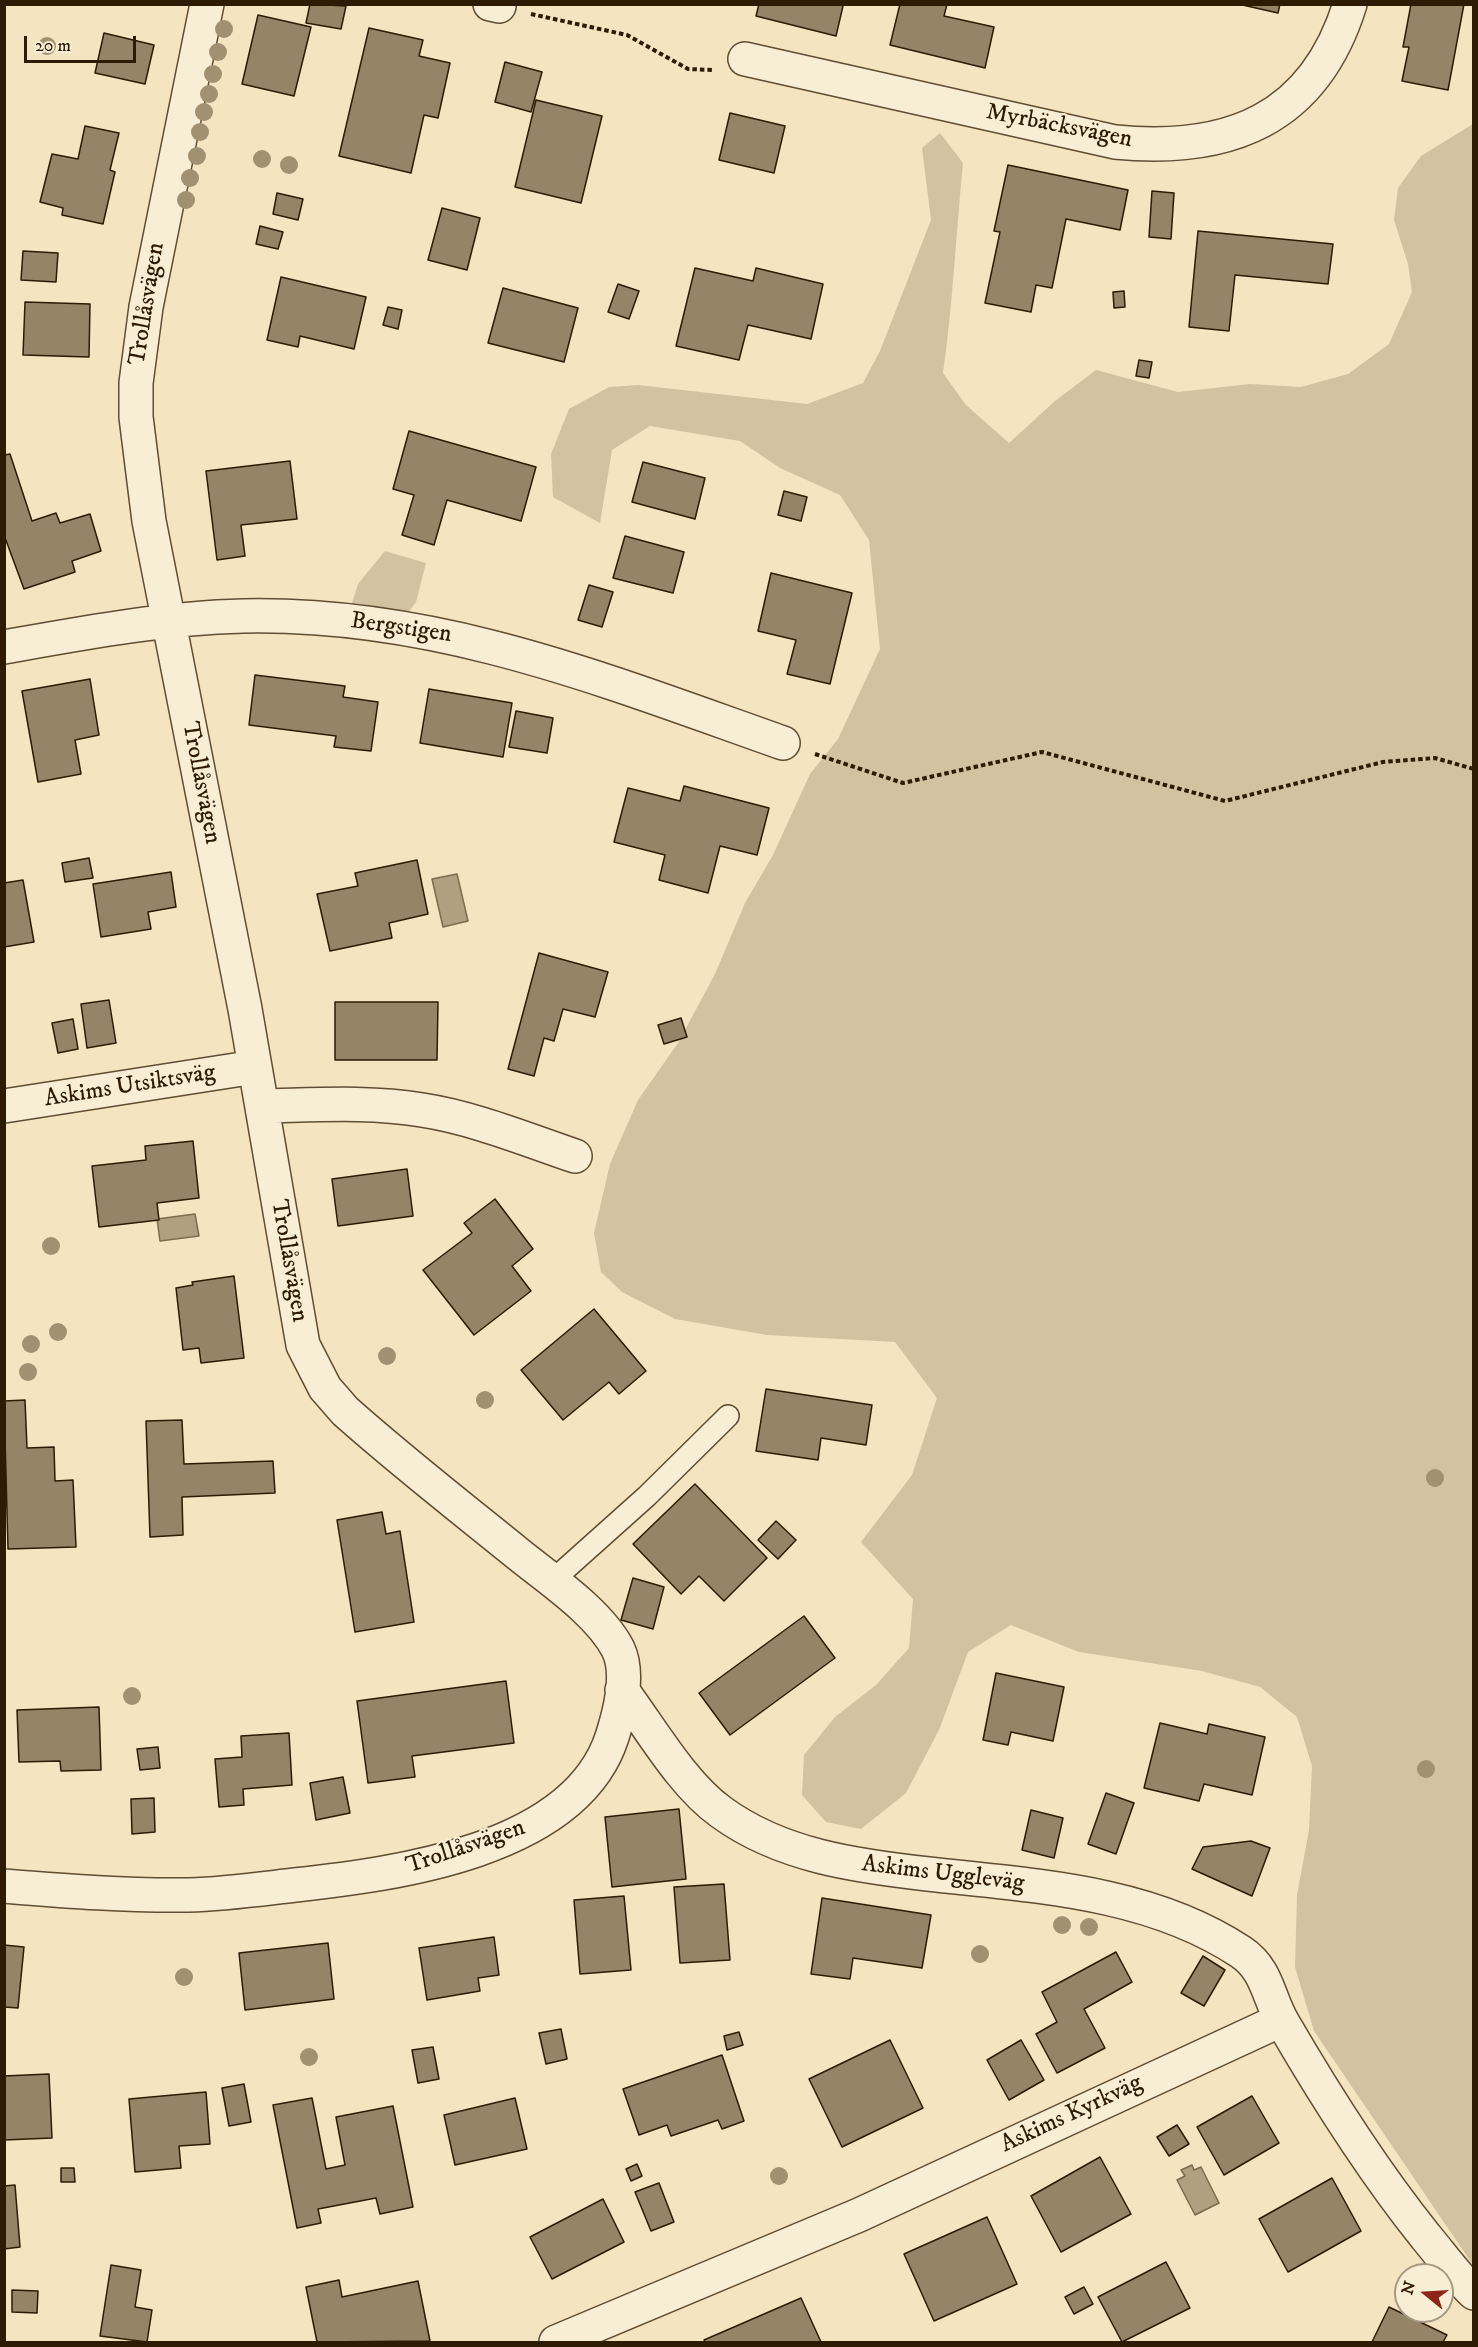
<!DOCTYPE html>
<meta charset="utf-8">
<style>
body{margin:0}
#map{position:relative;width:1478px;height:2347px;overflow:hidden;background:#f4e4bf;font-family:"IM FELL DW Pica",serif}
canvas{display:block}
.frame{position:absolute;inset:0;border:6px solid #2e1b03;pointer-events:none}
.north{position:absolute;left:1394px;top:2263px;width:60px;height:60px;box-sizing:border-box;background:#f8edd5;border:2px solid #a79981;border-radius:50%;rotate:288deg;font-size:16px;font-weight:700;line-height:24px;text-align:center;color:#2e1b03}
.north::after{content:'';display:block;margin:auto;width:21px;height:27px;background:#8f2418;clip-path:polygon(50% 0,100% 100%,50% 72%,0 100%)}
.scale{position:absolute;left:24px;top:36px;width:112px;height:27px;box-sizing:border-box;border:3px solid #2e1b03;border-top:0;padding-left:8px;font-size:18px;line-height:21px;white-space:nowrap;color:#2e1b03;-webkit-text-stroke:4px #f8edd5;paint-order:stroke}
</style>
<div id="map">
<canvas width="1478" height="2347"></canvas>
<div class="frame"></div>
<div class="north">N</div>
<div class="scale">20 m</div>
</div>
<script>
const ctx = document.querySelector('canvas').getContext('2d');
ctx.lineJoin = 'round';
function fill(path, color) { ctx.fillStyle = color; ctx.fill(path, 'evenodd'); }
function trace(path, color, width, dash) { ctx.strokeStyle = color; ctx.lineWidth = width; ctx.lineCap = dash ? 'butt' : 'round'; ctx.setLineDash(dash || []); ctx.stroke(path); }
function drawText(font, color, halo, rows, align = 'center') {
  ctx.font = font + ' "IM FELL DW Pica",serif'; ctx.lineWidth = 4.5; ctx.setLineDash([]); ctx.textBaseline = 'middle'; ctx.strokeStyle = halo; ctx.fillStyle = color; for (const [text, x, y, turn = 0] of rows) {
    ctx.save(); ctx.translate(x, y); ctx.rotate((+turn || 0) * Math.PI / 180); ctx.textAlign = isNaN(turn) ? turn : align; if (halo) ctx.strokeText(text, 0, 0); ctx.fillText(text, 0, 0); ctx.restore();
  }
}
const green = new Path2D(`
 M1473 124V2265L1314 2031 1295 1967 1297 1895 1309 1830 1312 1766 1297 1717 1260 1687 1202 1671 1079 1652 1011 1625 968 1652 939 1730 906 1793 861 1829 826 1822 802 1795 804 1755 835 1717 876 1685 909 1648 913 1599 861 1542 912 1475 937 1398 895 1342 767 1335 675 1319 622 1292 601 1272 594 1233 610 1164 638 1100 678 1043 715 974 745 903 773 855 810 774 838 739 880 649 869 540 840 495 780 468 740 441 650 426 612 450 600 523 553 497 551 454 569 409 609 387 638 385 807 404 863 383 880 351 931 220 922 148 940 133 963 163C956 233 953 303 943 373L966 405 1009 443 1055 401 1096 370 1178 392 1250 384 1301 387 1348 374 1389 344 1412 292 1408 264 1394 220 1398 188 1421 156Z
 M385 551 426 563 416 602 407 614 351 606 358 584Z`);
const water = new Path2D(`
 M457 874 468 921 443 927 432 879Z
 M195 1214 199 1236 160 1241 157 1219Z
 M1192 2165 1194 2170 1201 2167 1219 2203 1195 2215 1177 2180 1185 2176 1181 2170Z`);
const building = new Path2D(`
 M310 4 346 6 341 29 306 23Z
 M759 4H838L843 6 836 36 756 16Z
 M900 4H947L944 16 994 27 985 68 890 45Z
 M1238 4H1280L1278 13Z
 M1411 4H1464L1448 90 1402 81 1409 47H1403Z
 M258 15 311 27 294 96 242 84Z
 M369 28 423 40 419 56 450 63 438 118 424 115 411 173 339 156Z
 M104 33 154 45 145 84 95 73Z
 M505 62 542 72 531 112 495 102Z
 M536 100 602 116 581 203 515 187Z
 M730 113 785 126 774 173 719 160Z
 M85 126 119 133 110 170 115 172 103 224 62 215 63 208 40 202 52 154 78 159Z
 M1008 165 1128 190 1120 230 1066 219 1052 288 1036 285 1031 312 985 303 1000 232 994 231Z
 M1152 191 1174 193 1171 239 1149 237Z
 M277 193 303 199 298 220 273 214Z
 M442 208 480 218 467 270 428 260Z
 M260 226 283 232 278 249 256 244Z
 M1198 231 1333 244 1328 284 1235 275 1229 331 1189 327Z
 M23 251 58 253 56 282 21 280Z
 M695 268 753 281 756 268 823 284 811 339 748 325 739 360 676 346Z
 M281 277 366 297 354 349 300 336 298 347 267 340Z
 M618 284 639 291 629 319 608 312Z
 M503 288 578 308 564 362 488 343Z
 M1124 291 1125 307 1114 308 1113 292Z
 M25 302 90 304 89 357 23 355Z
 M388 307 402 310 398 329 383 325Z
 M1139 360 1152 362 1149 378 1136 376Z
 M409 431 536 467 521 521 447 500 434 545 402 535 414 495 393 489Z
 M10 454 32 521 56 513 60 523 90 514 101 551 72 561 75 572 24 589 4 535V455Z
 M290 461 297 519 241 525 245 556 217 560 206 471Z
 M643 462 705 478 695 519 632 502Z
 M784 491 807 497 801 521 778 515Z
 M625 536 684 552 673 593 613 578Z
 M771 573 852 593 830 684 787 674 796 640 758 631Z
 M589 585 613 592 602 627 578 620Z
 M255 675 345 686 343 697 378 702 371 751 334 747 336 736 249 725Z
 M90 679 99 735 75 740 81 774 38 782 22 691Z
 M429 689 512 703 503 757 420 743Z
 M516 711 553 718 547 753 509 747Z
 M684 786 769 808 757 855 720 846 708 893 659 880 665 855 614 842 628 788 680 801Z
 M89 858 93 878 65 882 62 863Z
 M417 860 428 914 389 923 392 938 330 951 317 894 358 886 355 873Z
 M171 872 176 907 148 912 151 929 101 937 93 884Z
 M23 880 34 942 4 947V883Z
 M539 953 608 972 595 1017 563 1009 554 1041 544 1038 534 1076 508 1069Z
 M109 1000 116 1043 87 1048 81 1004Z
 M335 1002H438L437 1060H335Z
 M681 1018 687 1037 664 1044 658 1025Z
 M73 1019 78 1049 58 1053 52 1023Z
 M193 1141 199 1198 157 1203 159 1220 99 1227 92 1166 146 1160 145 1146Z
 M407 1169 413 1216 338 1226 332 1179Z
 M495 1199 533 1249 512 1266 531 1291 474 1335 423 1270 472 1233 464 1223Z
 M234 1276 244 1358 201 1363 199 1348 183 1350 176 1288 193 1285 192 1282Z
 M594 1309 646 1371 619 1394 609 1382 563 1420 521 1370Z
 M766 1389 872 1405 866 1445 821 1438 818 1460 756 1451Z
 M25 1400 27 1448 54 1447 55 1481 73 1480 76 1547 8 1549 4 1401Z
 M182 1420 184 1464 273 1461 275 1493 182 1497 183 1535 150 1537 146 1421Z
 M695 1484 767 1558 724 1601 699 1576 681 1594 633 1544Z
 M382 1512 386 1534 400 1531 414 1622 355 1632 337 1520Z
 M776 1521 796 1540 778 1559 758 1540Z
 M633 1578 664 1587 653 1629 621 1620Z
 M804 1616 835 1658 730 1735 699 1693Z
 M996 1673 1064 1687 1053 1741 1011 1732 1008 1745 983 1740Z
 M506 1681 514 1743 412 1756 415 1777 368 1783 357 1701Z
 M99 1707 101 1770 61 1771 60 1761 19 1762 17 1710Z
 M1160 1723 1207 1734 1209 1724 1265 1737 1252 1795 1204 1784 1199 1801 1144 1788Z
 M289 1733 292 1785 243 1789 244 1805 219 1807 215 1759 242 1757 241 1736Z
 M158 1747 160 1768 140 1770 137 1749Z
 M343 1777 350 1813 316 1820 310 1783Z
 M1106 1793 1134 1803 1116 1854 1088 1844Z
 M154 1798 155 1832 132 1834 131 1799Z
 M679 1809 686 1879 612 1887 605 1817Z
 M1031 1810 1063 1818 1054 1858 1022 1850Z
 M1251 1841 1270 1848 1252 1896 1192 1869 1203 1847Z
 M724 1884 730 1960 680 1963 674 1887Z
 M624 1896 631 1970 580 1974 574 1900Z
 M822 1898 931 1915 922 1968 853 1958 850 1979 811 1974Z
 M494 1937 499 1975 478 1978 480 1991 427 2000 419 1948Z
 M328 1943 334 1999 245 2010 239 1953Z
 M4 1945 24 1947 18 2008 4 2007Z
 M1116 1952 1132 1982 1084 2009 1105 2048 1057 2073 1036 2034 1057 2022 1042 1992Z
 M1203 1956 1225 1970 1204 2006 1181 1993Z
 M561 2029 567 2059 546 2064 539 2033Z
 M739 2032 743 2045 727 2050 724 2036Z
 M890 2040 923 2108 842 2147 809 2079Z
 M1021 2040 1044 2080 1009 2100 987 2060Z
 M433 2047 439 2079 418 2083 412 2050Z
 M722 2055 744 2121 722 2129 718 2120 671 2136 667 2125 639 2135 623 2089Z
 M49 2074 52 2138 4 2140V2076Z
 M244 2084 251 2122 229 2126 222 2088Z
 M206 2092 210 2144 179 2146 181 2168 135 2172 129 2099Z
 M1252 2096 1279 2143 1224 2175 1197 2127Z
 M312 2098 326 2169 345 2165 336 2117 393 2106 413 2207 380 2214 376 2198 318 2209 321 2223 297 2228 273 2105Z
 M515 2098 527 2149 455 2165 444 2115Z
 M1177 2125 1189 2144 1169 2156 1157 2137Z
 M1100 2157 1131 2214 1061 2252 1031 2196Z
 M637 2164 642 2176 631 2181 626 2169Z
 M61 2168H74L75 2182H61Z
 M1332 2178 1361 2231 1288 2272 1259 2219Z
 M659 2183 674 2222 651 2231 635 2192Z
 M15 2185 20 2247 4 2249V2186Z
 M603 2199 624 2242 552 2279 530 2237Z
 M987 2217 1017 2284 934 2321 904 2254Z
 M1166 2262 1190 2308 1122 2342 1098 2297Z
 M111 2265 141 2270 135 2307 152 2310 147 2342 100 2336Z
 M339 2280 342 2297 418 2281 430 2341 317 2342 306 2287Z
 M1084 2287 1093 2304 1074 2314 1065 2297Z
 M12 2290 38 2291 37 2313 12 2312Z
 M801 2298 821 2342H705L704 2340Z
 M1389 2307 1447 2335 1443 2342H1372Z`);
const path = new Path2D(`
 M531 14 627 35 688 69 714 70
 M815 754 903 783 1042 752 1225 801 1383 762 1435 758 1474 769`);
const lane = new Path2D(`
 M552 1581 647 1496 728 1416`);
const street = new Path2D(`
 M490 4 499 6
 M745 59 1115 142C1229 153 1314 120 1350 4
 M4 647C83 633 163 618 243 616 437 612 604 680 783 743
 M4 1106 255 1067
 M262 1106C315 1105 369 1101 422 1110 474 1118 525 1139 575 1156
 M622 1690C651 1729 682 1784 721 1812 781 1856 857 1866 928 1874 1035 1886 1149 1891 1241 1952 1268 1970 1268 1998 1283 2023 1326 2097 1373 2171 1426 2237 1442 2256 1456 2276 1474 2293
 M4 1886C66 1891 127 1896 189 1895 224 1894 260 1889 295 1885 396 1874 575 1851 612 1737 620 1712 630 1674 618 1649 599 1612 549 1579 517 1553 459 1506 400 1460 345 1411L325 1388 303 1345 245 1009 149 521 136 417V383L146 307 207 4
 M556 2342 859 2215 1281 2020`);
const trees = [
 [224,29],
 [47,46],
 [218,52],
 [213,74],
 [209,94],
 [204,112],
 [200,132],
 [197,156],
 [262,159],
 [289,165],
 [190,178],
 [186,200],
 [51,1246],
 [58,1332],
 [31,1344],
 [387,1356],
 [28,1372],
 [485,1400],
 [1435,1478],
 [132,1696],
 [1426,1769],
 [1062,1925],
 [1089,1927],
 [980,1954],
 [184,1977],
 [309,2057],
 [779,2176]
];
const streetNames = [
 ["Myrbäcksvägen",1059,127,11],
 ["Trollåsvägen",148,304,-81],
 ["Bergstigen",401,629,8],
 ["Trollåsvägen",200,783,79],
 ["Askims Utsiktsväg",130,1087,-9],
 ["Trollåsvägen",288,1261,80],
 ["Trollåsvägen",466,1848,-19],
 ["Askims Uggleväg",943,1875,7],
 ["Askims Kyrkväg",1072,2115,-25]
];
fill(green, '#d2c29f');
fill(water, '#b1a07f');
trace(water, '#7d6b4d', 1.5);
fill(building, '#958465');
trace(building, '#2e1b03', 1.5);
trace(lane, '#604d32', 24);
trace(street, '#604d32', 36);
trace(path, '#2e1b03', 4, [4.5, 3]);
trace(lane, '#f8edd5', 21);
trace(street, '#f8edd5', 33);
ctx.fillStyle = '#a29171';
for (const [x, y] of trees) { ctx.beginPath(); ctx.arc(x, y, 9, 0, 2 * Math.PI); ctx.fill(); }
drawText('24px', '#2e1b03', '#f8edd5', streetNames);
</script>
